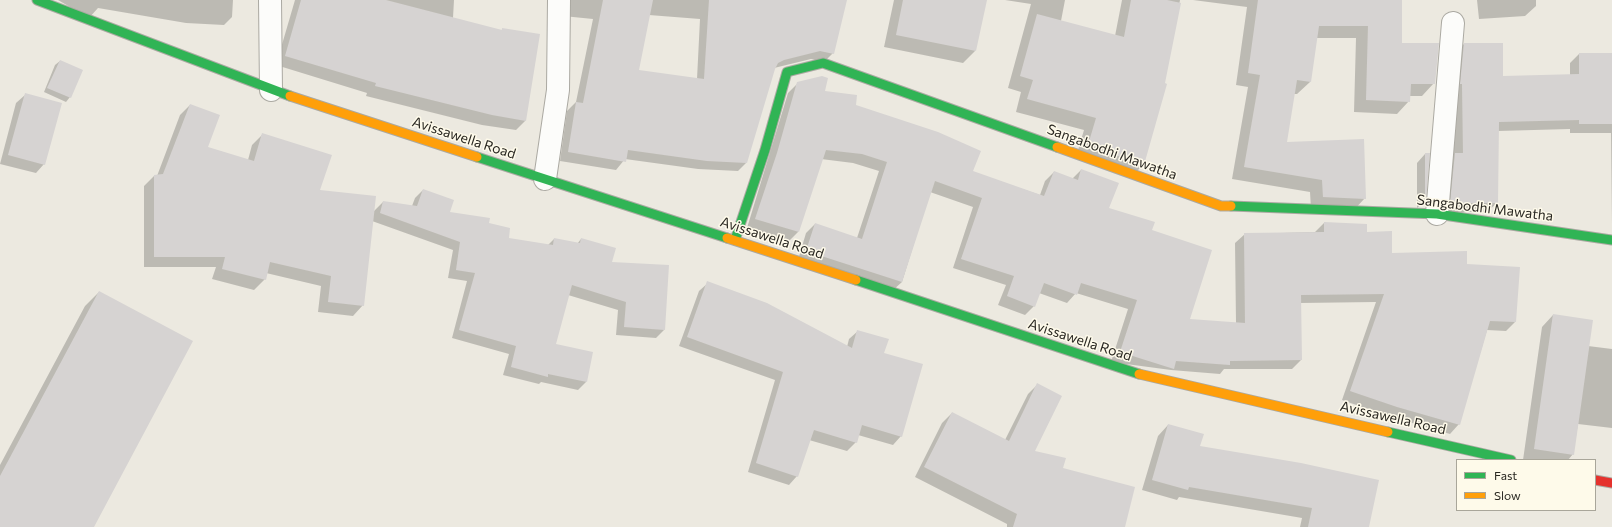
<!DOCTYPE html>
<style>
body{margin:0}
#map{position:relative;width:1612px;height:527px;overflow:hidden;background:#ece9e0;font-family:Commissioner,sans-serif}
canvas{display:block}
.legend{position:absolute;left:1456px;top:459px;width:140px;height:52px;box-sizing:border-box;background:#fefaea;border:1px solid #a9a69a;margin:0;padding:5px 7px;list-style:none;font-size:12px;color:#292721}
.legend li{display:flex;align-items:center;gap:8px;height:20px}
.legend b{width:20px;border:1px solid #a9a69a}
</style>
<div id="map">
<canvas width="1612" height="527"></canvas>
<ul class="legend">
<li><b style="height:5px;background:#30b455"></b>Fast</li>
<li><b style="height:5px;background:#ff9f0a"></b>Slow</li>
</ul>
</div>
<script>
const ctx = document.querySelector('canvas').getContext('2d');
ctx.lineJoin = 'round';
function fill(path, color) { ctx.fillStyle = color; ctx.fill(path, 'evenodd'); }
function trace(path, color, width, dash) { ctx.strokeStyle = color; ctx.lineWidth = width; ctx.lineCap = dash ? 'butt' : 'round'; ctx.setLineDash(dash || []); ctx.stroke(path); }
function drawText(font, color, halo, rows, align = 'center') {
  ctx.font = font + ' Commissioner,sans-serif'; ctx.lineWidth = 3; ctx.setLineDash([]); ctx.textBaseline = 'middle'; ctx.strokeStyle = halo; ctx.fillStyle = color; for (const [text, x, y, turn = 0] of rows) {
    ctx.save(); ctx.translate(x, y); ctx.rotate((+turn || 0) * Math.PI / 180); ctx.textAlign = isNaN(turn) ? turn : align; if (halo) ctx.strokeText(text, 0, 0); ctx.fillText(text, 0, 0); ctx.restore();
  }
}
const shadow = new Path2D(`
 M58 0H233L232 17 224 25 186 23 98 8 89 18Z
 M295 0H454L453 18 500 31 503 29 526 120 516 130 482 125 366 96 367 93 276 65Z
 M559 0H846L833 53 824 62 811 59 774 68 746 163 738 171 698 169 625 159 616 170 560 161 567 111 576 102 593 19 563 16ZM649 15 700 19 697 79 638 71Z
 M894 0H986L975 51 963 63 884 47Z
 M1005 0H1065L1061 21 1115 36 1122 0H1180L1164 84 1143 165 1131 177 1076 157 1084 130 1016 112 1021 92 1008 88 1031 4Z
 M1193 0H1401V44L1434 83 1422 96H1409V101L1397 114 1354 112 1356 38H1316L1310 82 1297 94H1294L1286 143 1365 198 1353 211 1311 209 1310 192 1232 179 1248 87 1236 85 1247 7Z
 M1477 0H1536V6L1525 16 1479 19Z
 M1464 44 1502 77 1570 76V63L1579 54H1612V225L1611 133H1570V129L1498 131 1497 203 1487 212H1441L1446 164 1454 155 1453 93 1455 53Z
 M60 61 70 97 66 102 44 92 55 65Z
 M798 83 823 92 855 106 972 172 1040 195 1045 181 1054 172 1072 179 1081 170 1108 209 1151 231 1188 320 1236 323 1235 243 1245 234 1315 232 1324 223 1366 233 1391 254 1466 265 1519 268 1515 322 1506 331 1487 330 1459 424 1450 434 1388 416 1342 400 1376 302 1300 303 1301 360 1292 369H1224L1220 374 1171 370 1111 362 1128 309 1076 293 1067 303 1039 293 1034 306 1025 315 998 305 1006 285 953 268 973 207 930 192 902 282 892 291 798 260 806 233 815 224 857 238 879 171 853 163 821 159 798 232 789 241 747 228 788 93Z
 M25 95 44 164 36 173 0 164 16 103Z
 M190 105 206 147 248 160 252 145 262 135 319 190 373 212 383 202 412 206 415 198 423 190 448 212 488 224 508 239 548 245 554 239 577 244 581 239 610 263 664 330 656 338 616 335 618 310 568 295 555 345 592 353 586 382 578 390 541 382 539 384 503 375 509 354 452 338 467 281 448 278 453 250 372 221 363 305 353 316 318 312 321 286 266 273 265 279 254 290 212 279 216 267H144V186L154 176H157L180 115Z
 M1425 154H1428L1425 201 1417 208V163Z
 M708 283 847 347 849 339 858 331 883 354 901 436 893 445 858 435 856 442 847 451 809 440 797 476 789 485 748 472 775 380 679 346 699 291Z
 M99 292 92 527H0V465L85 306Z
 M1553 315 1588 346 1612 349V428L1578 424 1573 454 1568 460H1523L1542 327Z
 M1037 385 1033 451 1062 469 1124 527H1007V524L915 477 942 423 952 413 1005 440 1028 394Z
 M1168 425 1199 447 1368 527H1300L1302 518 1179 497 1177 500 1142 490 1158 436Z`);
const building = new Path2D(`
 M301 0H386L502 30V28L540 34 526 121 492 115 375 86 376 83 285 56Z
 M603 0H653L639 70 704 79 709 0H847L834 54 820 51 784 60 778 63 775 69 747 163 707 161 628 150 626 162 568 152 576 102 583 103Z
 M903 0H987L976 51 896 35Z
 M1131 0H1167L1181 3 1165 83 1167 84 1144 165 1088 145 1096 118 1027 99 1033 80 1020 76 1037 14 1124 37Z
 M1258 0H1402V43H1439L1435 84H1411L1410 102 1366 100 1368 26H1319L1311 82 1297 80 1287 142 1364 139 1366 199 1323 197 1322 180 1244 167 1260 75 1248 73Z
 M1464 43H1503V76L1579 74V53H1612V124H1579V120L1499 122 1498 203H1450L1455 153H1463L1462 84H1460Z
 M60 60 83 70 71 98 47 88Z
 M822 76 828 78 825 91 857 95 856 105 938 132 981 151 973 171 1044 196 1054 171 1078 180 1081 169 1119 183 1109 208 1155 222 1152 230 1212 250 1190 319 1245 323 1244 233 1324 232V222L1367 224V232L1392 231V253L1467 251V264L1520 267 1516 322 1490 321 1460 425 1397 407 1350 391 1384 294 1301 295 1302 360 1230 361V365L1176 361 1174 369 1120 352 1137 300 1081 283 1077 295 1044 283 1035 307 1007 296 1014 276 961 259 982 198 935 181 902 282 806 251 815 223 862 239 887 162 862 154 826 150 799 232 755 219 777 153 797 82Z
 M25 93 62 103 45 165 8 155Z
 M190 104 220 115 208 147 254 161 262 133 332 155 320 190 376 196 364 306 328 302 331 276 270 262 266 280 222 269 225 257H154V175L163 174Z
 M1425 153H1430L1426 201H1425Z
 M423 189 454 200 450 212 490 218 489 223 510 228 509 238 553 245 554 238 580 243 581 238 616 248 612 262 669 265 665 330 624 327 626 302 572 285 556 344 593 352 587 382 548 374V377L511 367 516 346 459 330 475 273 456 270 460 242 380 213 383 201 417 206Z
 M707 281 767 303 852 348 857 330 889 339 884 353 923 364 902 437 862 425 857 443 814 430 798 477 756 463 783 372 687 337Z
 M99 291 193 341 94 527H0V476Z
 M1553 314 1593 320 1574 455 1534 449Z
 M1037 383 1062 396 1035 451 1066 458 1063 468 1135 487 1125 527H1013L1017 514 924 467 952 412 1009 441Z
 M1168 424 1204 434 1200 446 1301 463 1379 480 1369 527H1308L1312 508 1189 487 1188 490 1152 480Z`);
const street = new Path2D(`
 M270 0 271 90
 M545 179 558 90 559 0
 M1437 214 1453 23`);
const fast = new Path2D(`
 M37 0 290 96
 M477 157 727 238
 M1231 206 1437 214 1612 240
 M735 240 765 150 787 72 823 63 1057 147
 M856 280 1139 374
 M1388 432 1511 460`);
const slow = new Path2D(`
 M290 96 477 157
 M1057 147 1221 206H1231
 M727 238 856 280
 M1139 374 1388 432`);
const jam = new Path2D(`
 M1595 480 1612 483`);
const streetNames = [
 ["Avissawella Road",464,138,18],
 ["Sangabodhi Mawatha",1112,152,20],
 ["Sangabodhi Mawatha",1485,208,7],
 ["Avissawella Road",772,238,18],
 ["Avissawella Road",1080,340,18],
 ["Avissawella Road",1393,418,13]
];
fill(shadow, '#0003');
fill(building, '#d6d3d2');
trace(street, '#aba9a2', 24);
trace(fast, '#aba9a2', 11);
trace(slow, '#aba9a2', 11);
trace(jam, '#aba9a2', 11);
trace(street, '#fcfcfa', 22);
trace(fast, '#30b455', 9);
trace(slow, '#ff9f0a', 9);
trace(jam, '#e5322d', 9);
drawText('14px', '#292721', '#fefaea', streetNames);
</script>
